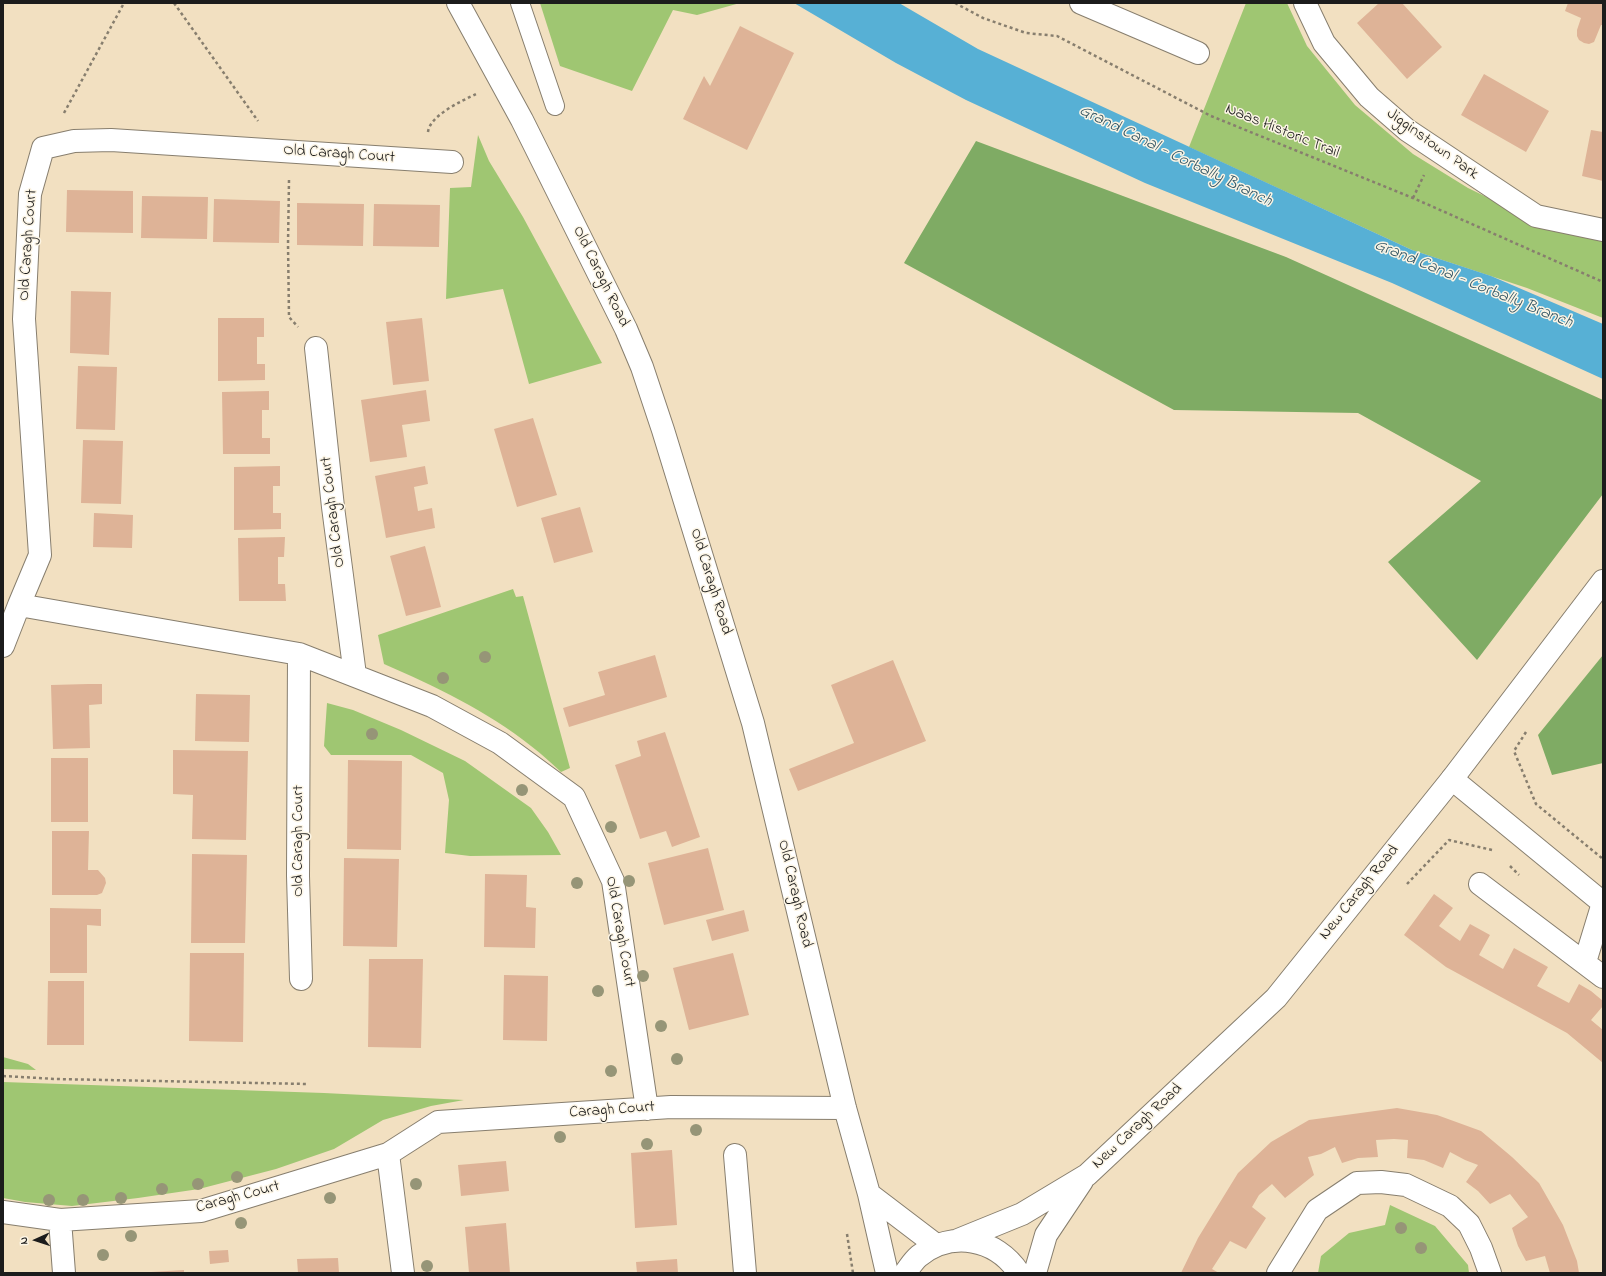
<!DOCTYPE html>
<style>
body{margin:0}
#map{position:relative;width:1606px;height:1276px;overflow:hidden;background:#f2e0c1;font-family:"Indie Flower",sans-serif}
canvas{display:block}
.frame{position:absolute;inset:0;border:4px solid #1c1c1c;pointer-events:none}
.north{position:absolute;left:16px;top:1220px;width:40px;height:40px;-webkit-text-stroke:3px #fcf5e5;paint-order:stroke;rotate:267deg;font-size:11px;font-weight:700;line-height:16px;text-align:center;color:#1c1c1c}
.north::after{content:'';display:block;margin:auto;width:14px;height:18px;background:#1c1c1c;clip-path:polygon(50% 0,100% 100%,50% 72%,0 100%)}
</style>
<div id="map">
<canvas width="1606" height="1276"></canvas>
<div class="frame"></div>
<div class="north">N</div>
</div>
<script>
const ctx = document.querySelector('canvas').getContext('2d');
ctx.lineJoin = 'round';
function fill(path, color) { ctx.fillStyle = color; ctx.fill(path, 'evenodd'); }
function trace(path, color, width, dash) { ctx.strokeStyle = color; ctx.lineWidth = width; ctx.lineCap = dash ? 'butt' : 'round'; ctx.setLineDash(dash || []); ctx.stroke(path); }
function drawText(font, color, halo, rows, align = 'center') {
  ctx.font = font + ' "Indie Flower",sans-serif'; ctx.lineWidth = 3; ctx.setLineDash([]); ctx.textBaseline = 'middle'; ctx.strokeStyle = halo; ctx.fillStyle = color; for (const [text, x, y, turn = 0] of rows) {
    ctx.save(); ctx.translate(x, y); ctx.rotate((+turn || 0) * Math.PI / 180); ctx.textAlign = isNaN(turn) ? turn : align; if (halo) ctx.strokeText(text, 0, 0); ctx.fillText(text, 0, 0); ctx.restore();
  }
}
const green = new Path2D(`
 M540 3H740L697 15 673 10 632 91 560 66Z
 M1246 3H1287L1307 46 1355 105 1413 154 1468 188 1536 221 1603 236V318L1527 288 1412 250 1189 147Z
 M478 135 489 161 523 217 602 363 529 384 503 289 446 299 450 188 471 187Z
 M513 589 516 597 523 596 570 768 561 772C551 763 542 754 531 746 487 711 435 686 384 664L378 635Z
 M327 703 353 710 401 730 465 761 531 808 548 832 561 855 470 856 445 853 449 800 443 773 411 755H331L324 746Z
 M3 1057 28 1064 36 1070 3 1069Z
 M3 1082 324 1093 464 1100 431 1106 383 1120 334 1149 276 1169 199 1189 138 1198 72 1206 25 1202 3 1198Z
 M1390 1205 1435 1226 1468 1265 1469 1273H1318L1321 1256 1349 1233 1385 1225Z`);
const forest = new Path2D(`
 M976 141 1286 257 1603 400V494L1477 660 1388 562 1481 481 1358 413 1174 410 904 263Z
 M1603 655V763L1552 775 1538 735Z`);
const water = new Path2D(`
 M794 3H899L978 49 1412 250 1491 276 1603 324V379L1392 283 1145 183 966 100 896 63Z`);
const building = new Path2D(`
 M1379 3H1402L1442 47 1407 79 1357 23Z
 M1568 3H1603V25H1601L1594 42 1589 44 1584 43 1579 40 1577 36V30L1581 18 1565 11Z
 M740 26 794 53 747 150 683 119 704 76 710 86Z
 M1484 74 1549 111 1526 152 1461 115Z
 M1591 130 1603 132V181L1582 176Z
 M67 190 133 191V233L66 232Z
 M142 196 208 197 207 239 141 238Z
 M214 199 280 201 279 243 213 242Z
 M297 203 364 204 363 246 297 245Z
 M374 204 440 205 439 247 373 246Z
 M71 291 111 292 109 355 70 353Z
 M218 318H264V337H257V364H265V380L218 381Z
 M422 318 429 381 393 385 386 322Z
 M78 366 117 367 115 430 76 429Z
 M426 390 430 421 402 425 407 457 370 462 361 400Z
 M269 391V410H262V438H270V454H223L222 392Z
 M533 418 557 495 517 507 494 429Z
 M83 440 123 441 121 504 81 503Z
 M280 466V486H273V513H281V529L234 530V467Z
 M425 466 428 484 414 487 418 511 432 508 435 528 386 538 375 476Z
 M580 507 593 552 554 563 541 518Z
 M94 513 133 515 132 548 93 547Z
 M285 537 284 557H278V584H285L286 601H239L238 538Z
 M425 546 441 607 406 616 390 556Z
 M655 655 667 697 569 727 563 708 605 695 598 672Z
 M893 660 926 741 798 791 789 769 854 743 831 685Z
 M88 684H102V704L89 705 90 748 53 749 51 685Z
 M196 694 250 695 249 742 195 741Z
 M665 732 700 837 672 847 666 831 640 839 615 765 641 756 637 741Z
 M173 750 248 751 246 840 192 839 193 795 173 794Z
 M51 758H88V822H51Z
 M348 760 402 761 401 850 347 849Z
 M52 831H89L88 870H98L105 878 106 883 102 893 97 895H52Z
 M708 848 724 910 664 925 648 863Z
 M192 854 247 855 245 943H191Z
 M344 858 399 859 397 947 343 946Z
 M485 874 527 875 526 907 536 908 535 948 484 947Z
 M1434 894 1453 908 1439 926 1460 941 1470 924 1490 935 1479 955 1503 969 1514 948 1548 967 1537 986 1569 1003 1579 984 1591 991 1603 1001V1006L1591 1020 1603 1030V1063L1567 1033 1446 967 1404 935Z
 M50 908 101 909V926L87 925V973H50Z
 M744 910 749 931 712 941 706 920Z
 M190 953H244L243 1042 189 1041Z
 M733 953 749 1015 689 1030 673 968Z
 M369 959H423L421 1048 368 1047Z
 M504 975 548 976 547 1041 503 1040Z
 M48 981H84V1045H47Z
 M1397 1108 1437 1115 1481 1131 1512 1157 1539 1183 1563 1225 1577 1261 1579 1273H1550L1545 1256 1526 1261 1518 1246 1512 1228 1528 1217 1510 1194 1490 1204 1478 1191 1466 1182 1478 1165 1465 1160 1450 1152 1443 1168 1424 1160 1407 1158 1408 1140 1394 1139 1376 1140 1378 1157 1358 1158 1342 1163 1335 1147 1321 1154 1308 1157 1314 1175 1285 1198 1272 1184 1259 1195 1252 1207 1266 1218 1246 1249 1230 1241 1212 1269 1219 1273H1181L1198 1238 1238 1173 1271 1142 1309 1120Z
 M672 1150 677 1225 635 1228 631 1153Z
 M506 1161 509 1191 461 1196 458 1165Z
 M506 1223 510 1273H469L465 1227Z
 M228 1250 229 1262 210 1264 209 1251Z
 M338 1258 339 1273H298L297 1259Z
 M677 1259 678 1273H637L636 1262Z
 M184 1270V1273H151V1272Z`);
const path = new Path2D(`
 M174 3 258 121
 M955 3 983 18 1026 33 1057 36 1211 116 1413 198 1603 282
 M64 113 124 3
 M428 132C430 115 462 101 476 94
 M289 180 288 244 289 317 298 327
 M1413 198 1424 175
 M1526 732 1514 751 1536 804 1603 859
 M1510 866 1519 875
 M1407 884 1449 840 1492 850
 M3 1076 56 1079 308 1084
 M847 1234 853 1273`);
const lane = new Path2D(`
 M520 3 555 106`);
const street = new Path2D(`
 M458 3 522 120 626 329 642 367 663 430 753 723 845 1108 869 1194 887 1273
 M1081 3 1198 53
 M1305 3 1324 43 1369 97 1407 130 1536 216 1603 230
 M452 162 111 140 74 141 43 148 30 194 24 319 40 555 19 605 299 654 432 706 500 743 574 797 613 881 647 1109
 M316 348 333 507 355 675
 M3 646 19 605
 M299 654 298 876 301 979
 M1452 779 1603 903
 M1480 884 1603 977
 M1585 962 1603 903
 M388 1154 403 1273
 M735 1155 745 1273
 M869 1194 936 1245
 M3 1212 60 1220 201 1211 388 1154 438 1122 671 1107 845 1108
 M60 1220 64 1273
 M1278 1273 1317 1210 1357 1183 1381 1182 1406 1185 1450 1206 1469 1224 1481 1248 1490 1273`);
const secondary = new Path2D(`
 M958 1240 1022 1214 1087 1175 1276 998 1452 779 1603 581
 M905 1273C909 1268 913 1261 919 1256 952 1230 996 1238 1019 1273
 M1035 1273 1046 1235 1082 1181`);
const trees = [
 [485,657],
 [443,678],
 [372,734],
 [522,790],
 [611,827],
 [629,881],
 [577,883],
 [643,976],
 [598,991],
 [661,1026],
 [677,1059],
 [611,1071],
 [696,1130],
 [560,1137],
 [647,1144],
 [237,1177],
 [198,1184],
 [416,1184],
 [162,1189],
 [121,1198],
 [330,1198],
 [49,1200],
 [83,1200],
 [241,1223],
 [1401,1228],
 [131,1236],
 [1421,1248],
 [103,1255],
 [427,1266]
];
const streetNames = [
 ["Naas Historic Trail",1282,132,22],
 ["Jigginstown Park",1432,145,36],
 ["Old Caragh Court",339,155,4],
 ["Old Caragh Court",29,245,-86],
 ["Old Caragh Road",600,277,64],
 ["Old Caragh Court",334,512,-97],
 ["Old Caragh Road",710,582,73],
 ["Old Caragh Court",299,841,-90],
 ["New Caragh Road",1360,893,-51],
 ["Old Caragh Road",794,894,77],
 ["Old Caragh Court",619,932,80],
 ["Caragh Court",612,1111,-4],
 ["New Caragh Road",1138,1127,-43],
 ["Caragh Court",238,1198,-15]
];
const waterNames = [
 ["Grand Canal - Corbally Branch",1175,157,26],
 ["Grand Canal - Corbally Branch",1473,285,22]
];
fill(green, '#9fc672');
fill(forest, '#7fab64');
fill(water, '#57b0d5');
fill(building, '#deb397');
trace(lane, '#877e6e', 20);
trace(street, '#877e6e', 24);
trace(secondary, '#877e6e', 24);
trace(path, '#877e6e', 2.5, [3, 3]);
trace(lane, '#fff', 18);
trace(street, '#fff', 22);
trace(secondary, '#fff', 22);
ctx.fillStyle = '#969577';
for (const [x, y] of trees) { ctx.beginPath(); ctx.arc(x, y, 6, 0, 2 * Math.PI); ctx.fill(); }
drawText('16px', '#1c1c1c', '#fcf5e5', streetNames);
drawText('italic 17px', '#345766', '#fcf5e5', waterNames);
</script>
